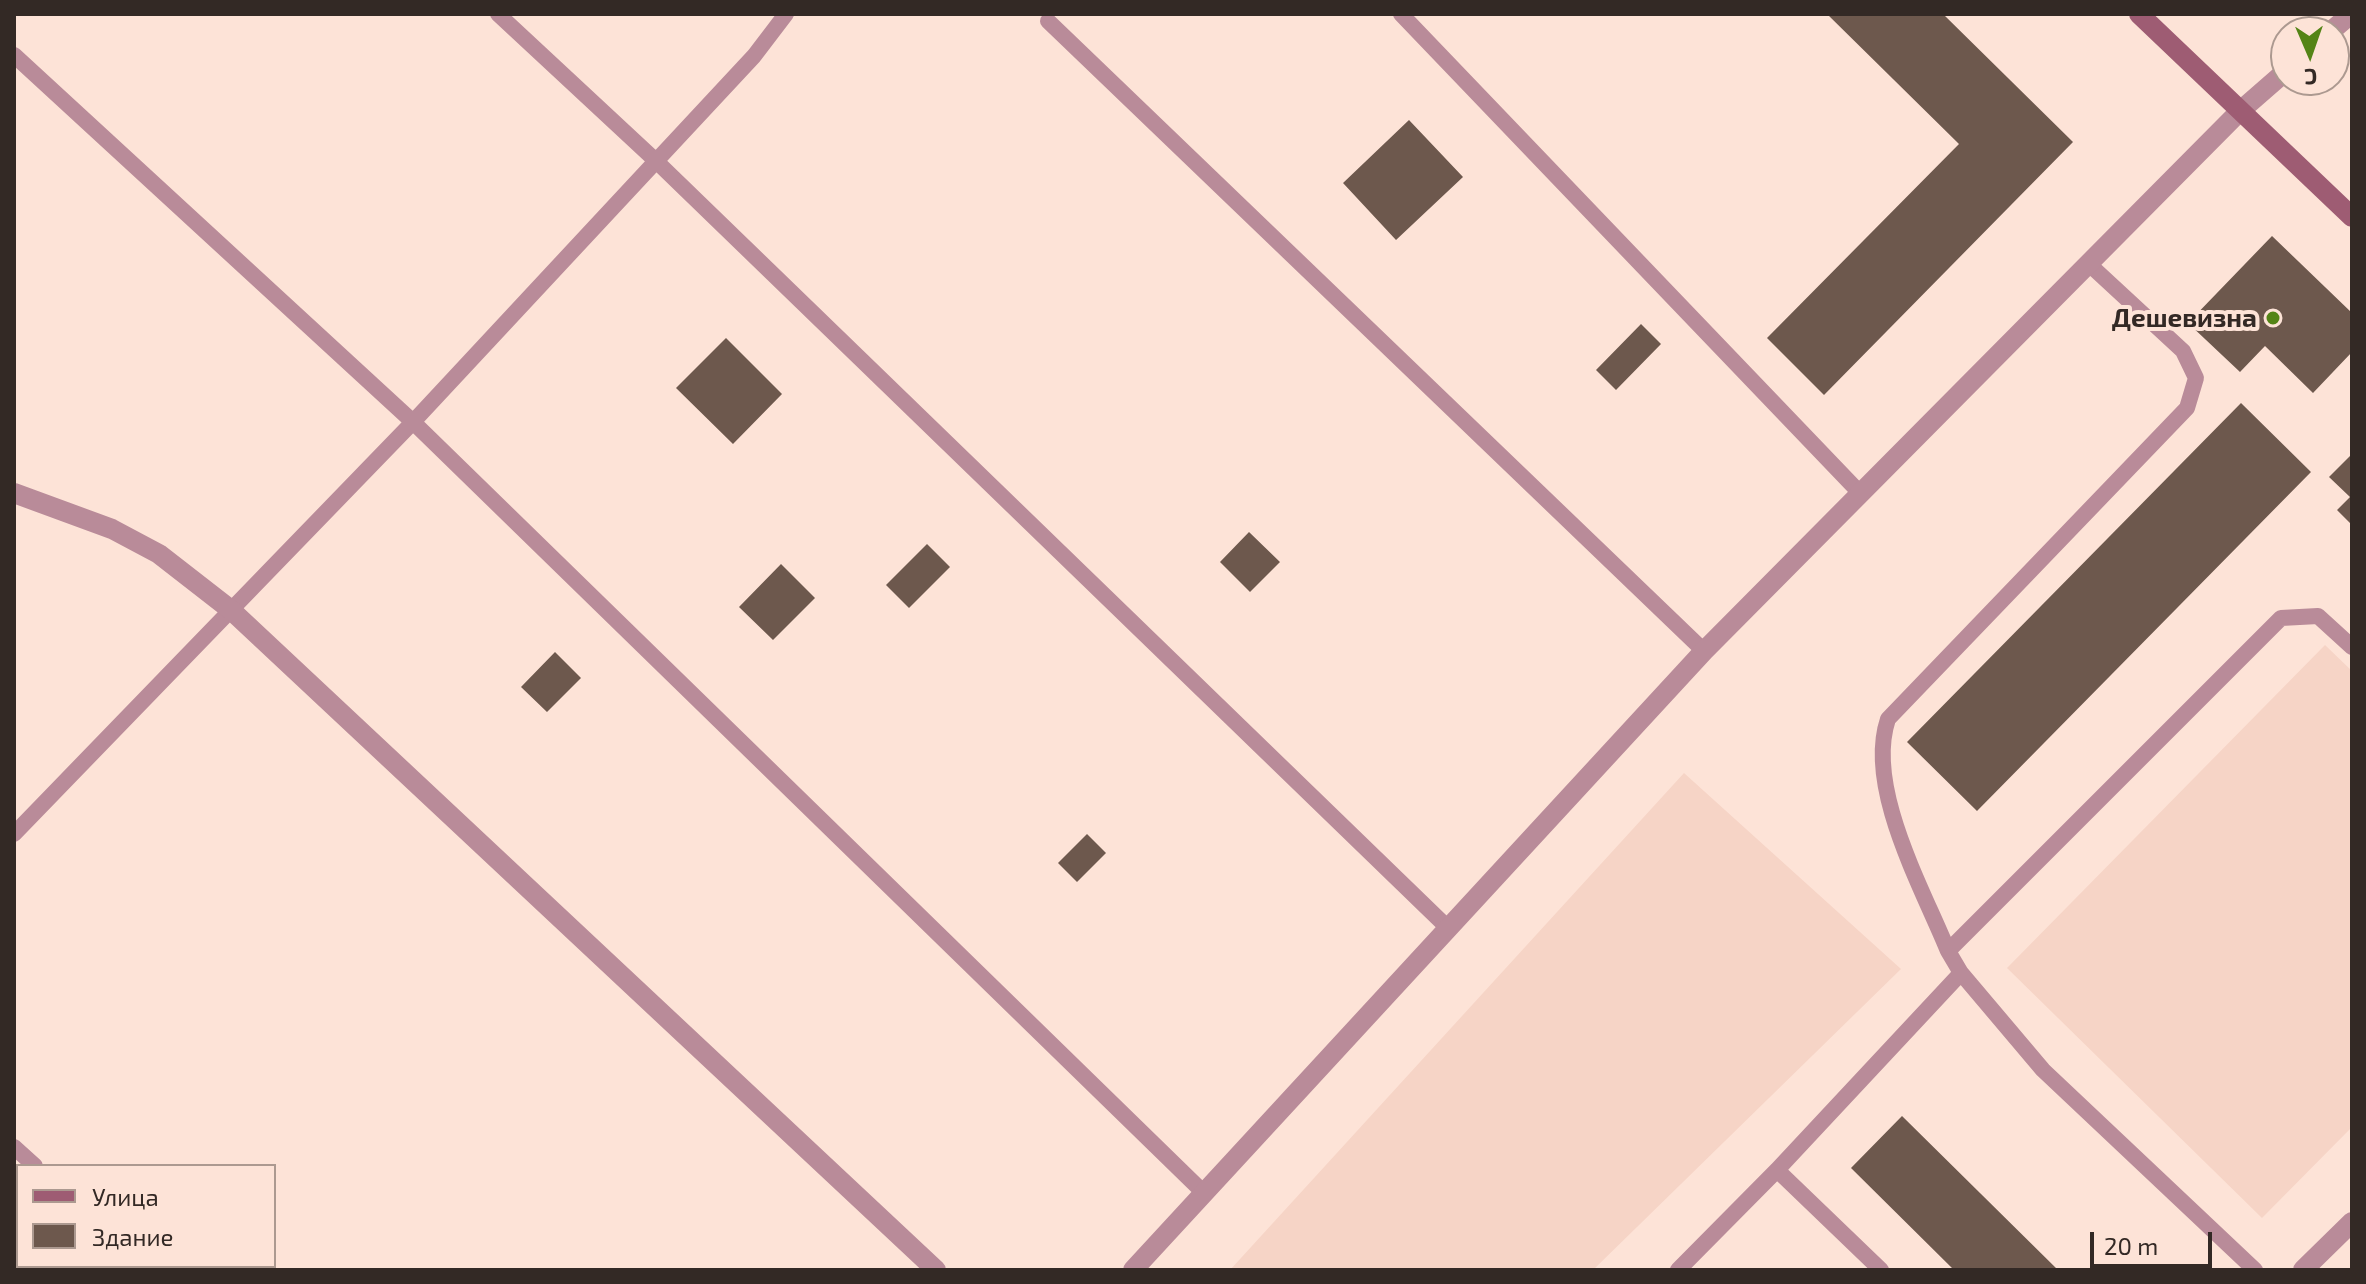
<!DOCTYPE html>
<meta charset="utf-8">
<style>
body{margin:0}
#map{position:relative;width:2366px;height:1284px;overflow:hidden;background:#fde3d7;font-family:"Exo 2",sans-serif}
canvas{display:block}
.frame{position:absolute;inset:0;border:16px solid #332925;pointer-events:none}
.legend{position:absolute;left:16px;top:1164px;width:260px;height:104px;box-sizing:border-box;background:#fde3d7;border:2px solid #ac9990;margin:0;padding:10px 14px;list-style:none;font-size:24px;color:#332925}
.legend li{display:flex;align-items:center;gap:16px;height:40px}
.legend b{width:40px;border:2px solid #ac9990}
.north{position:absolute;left:2270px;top:16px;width:80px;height:80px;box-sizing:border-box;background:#fde3d7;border:2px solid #ac9990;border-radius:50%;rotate:178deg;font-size:22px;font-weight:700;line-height:32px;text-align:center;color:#332925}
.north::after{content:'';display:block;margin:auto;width:28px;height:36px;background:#548416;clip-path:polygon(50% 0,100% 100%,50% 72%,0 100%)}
.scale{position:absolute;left:2090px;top:1232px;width:122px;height:36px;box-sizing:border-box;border:4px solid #332925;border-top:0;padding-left:10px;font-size:24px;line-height:28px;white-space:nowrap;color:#332925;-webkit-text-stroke:6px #fde3d7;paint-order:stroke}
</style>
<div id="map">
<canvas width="2366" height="1284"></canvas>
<div class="frame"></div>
<ul class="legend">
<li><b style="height:10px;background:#9e5c73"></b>Улица</li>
<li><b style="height:22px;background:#6d584d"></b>Здание</li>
</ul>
<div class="north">С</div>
<div class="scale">20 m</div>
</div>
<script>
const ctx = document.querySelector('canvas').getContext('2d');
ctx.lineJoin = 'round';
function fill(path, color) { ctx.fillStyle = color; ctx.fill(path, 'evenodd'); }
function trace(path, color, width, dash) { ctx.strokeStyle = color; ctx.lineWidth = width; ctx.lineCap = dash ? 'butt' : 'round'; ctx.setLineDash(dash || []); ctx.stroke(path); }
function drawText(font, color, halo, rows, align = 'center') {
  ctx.font = font + ' "Exo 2",sans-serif'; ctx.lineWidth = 8; ctx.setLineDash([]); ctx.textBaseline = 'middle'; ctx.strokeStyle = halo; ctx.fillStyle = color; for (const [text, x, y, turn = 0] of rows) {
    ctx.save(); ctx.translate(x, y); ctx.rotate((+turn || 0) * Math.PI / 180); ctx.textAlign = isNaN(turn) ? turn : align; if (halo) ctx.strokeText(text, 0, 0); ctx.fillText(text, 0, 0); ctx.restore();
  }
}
const built = new Path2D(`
 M2325 645 2352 671V1127L2262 1218 2007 968Z
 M1684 773 1901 969 1593 1270H1230Z`);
const building = new Path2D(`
 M1827 14H1943L2073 142 1824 395 1767 338 1959 144Z
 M1409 120 1463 177 1396 240 1343 183Z
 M2272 236 2352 313V352L2313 393 2265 346 2240 372 2188 323Z
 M1641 324 1661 344 1616 390 1596 370Z
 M726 338 782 394 733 444 676 388Z
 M2241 403 2311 472 1977 811 1907 742Z
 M2352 454V525L2337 510 2350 497 2329 477Z
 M1249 532 1280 562 1250 592 1220 562Z
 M927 544 950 567 909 608 886 585Z
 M781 564 815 598 773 640 739 607Z
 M555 652 581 678 547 712 521 687Z
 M1087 834 1106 853 1077 882 1058 863Z
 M1902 1116 2058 1270H1954L1851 1168Z`);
const lane = new Path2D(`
 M498 14 655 160 1448 928
 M1401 14 1860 493
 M1048 21 1704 651
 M14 55 413 422 1204 1193
 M14 834 413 422 754 56 786 14
 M1948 951C1922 887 1865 787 1888 719L2187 408 2196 378 2183 351 2090 265
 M1961 973 1948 951 2281 618 2318 616 2352 647
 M14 1147 35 1166
 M1777 1170 1881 1270
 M1678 1270 1777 1170 1961 973 2043 1070 2255 1270`);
const street = new Path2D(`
 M2330 32 2351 14
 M14 493 112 529 159 554 231 610 936 1270
 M1133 1270 1704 651 2239 112 2286 71
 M2303 1270 2352 1222`);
const secondary = new Path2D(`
 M2139 14 2352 217`);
const markers = [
 [2273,318,8,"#548416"]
];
const poiNames = [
 ["Дешевизна",2257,318]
];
fill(built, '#f6d4c6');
fill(building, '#6d584d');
trace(lane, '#b98b99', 16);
trace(street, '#b98b99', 20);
trace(secondary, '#9e5c73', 20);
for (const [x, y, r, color] of markers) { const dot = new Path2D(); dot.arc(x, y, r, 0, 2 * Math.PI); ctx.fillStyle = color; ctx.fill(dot); trace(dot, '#fde3d7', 3); }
drawText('bold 26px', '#332925', '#fde3d7', poiNames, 'right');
</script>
